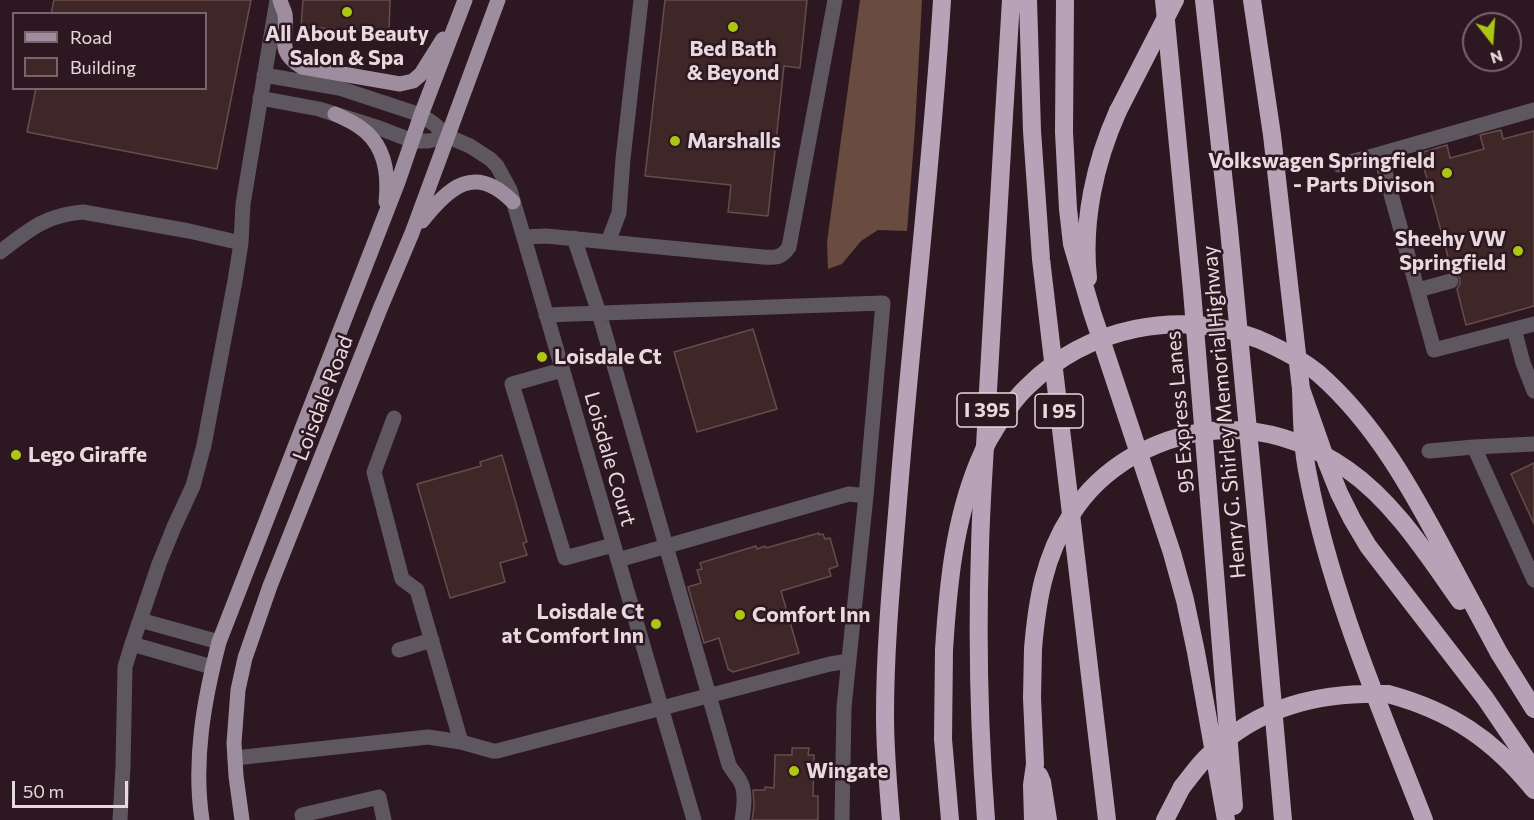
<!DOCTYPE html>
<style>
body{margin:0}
#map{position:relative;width:1534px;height:820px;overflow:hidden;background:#2d1821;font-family:Commissioner,sans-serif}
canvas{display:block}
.legend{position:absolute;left:12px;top:12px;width:195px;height:78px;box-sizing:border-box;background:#2d1821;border:2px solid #78656d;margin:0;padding:8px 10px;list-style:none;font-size:18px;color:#e8d9df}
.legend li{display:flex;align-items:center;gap:12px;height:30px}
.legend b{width:30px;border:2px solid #78656d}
.north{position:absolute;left:1462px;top:12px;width:60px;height:60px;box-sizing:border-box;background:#2d1821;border:2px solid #78656d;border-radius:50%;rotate:163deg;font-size:16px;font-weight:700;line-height:24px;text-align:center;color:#e8d9df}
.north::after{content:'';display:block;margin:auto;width:21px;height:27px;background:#acc611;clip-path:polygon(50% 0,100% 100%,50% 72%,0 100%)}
.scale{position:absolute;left:12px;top:781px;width:116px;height:27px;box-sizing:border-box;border:3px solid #e8d9df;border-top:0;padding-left:8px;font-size:18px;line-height:21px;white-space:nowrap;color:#e8d9df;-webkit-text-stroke:4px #2d1821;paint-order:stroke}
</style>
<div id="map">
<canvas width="1534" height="820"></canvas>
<ul class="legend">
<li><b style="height:8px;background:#9e8d9e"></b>Road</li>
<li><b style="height:16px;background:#3f2728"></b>Building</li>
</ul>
<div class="north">N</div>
<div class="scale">50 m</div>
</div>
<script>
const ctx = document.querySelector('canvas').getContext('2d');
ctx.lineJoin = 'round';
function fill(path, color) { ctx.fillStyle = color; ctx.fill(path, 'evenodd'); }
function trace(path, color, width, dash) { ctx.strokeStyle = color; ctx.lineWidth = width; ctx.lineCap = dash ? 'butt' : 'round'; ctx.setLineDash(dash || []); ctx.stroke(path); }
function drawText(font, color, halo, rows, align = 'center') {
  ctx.font = font + ' Commissioner,sans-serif'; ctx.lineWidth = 5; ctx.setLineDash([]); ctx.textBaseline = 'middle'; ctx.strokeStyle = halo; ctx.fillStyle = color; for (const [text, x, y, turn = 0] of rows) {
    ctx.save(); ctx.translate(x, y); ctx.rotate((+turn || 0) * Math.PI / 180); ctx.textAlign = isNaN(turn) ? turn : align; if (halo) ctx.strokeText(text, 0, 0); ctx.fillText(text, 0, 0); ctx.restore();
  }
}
const forest = new Path2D(`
 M860 0H922L915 128 907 231 878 230 861 241 842 264 828 269 827 242Z`);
const building = new Path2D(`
 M54 0H251L217 169 27 132 36 88H206V14H51Z
 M303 0H390L389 32 301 27Z
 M665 0H807L800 68 784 66 768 216 728 212 731 185 645 176Z
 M1501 130 1503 139 1534 131V306L1466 325 1457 289 1460 284V279L1457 274 1452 272 1420 153 1447 145 1450 158 1484 149 1480 135Z
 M753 329 777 409 697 432 674 352Z
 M502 455 527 542 523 543 527 555 500 563 505 582 450 598 417 484 481 466 480 462Z
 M1534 463V524L1511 474Z
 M819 533V535L823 534 825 539 830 538 838 566 829 569 831 576 781 591 799 653 733 672 728 669 719 638 704 643 688 587 701 583 697 570 702 569 700 563 756 546 757 549 765 546 766 548Z
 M792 748H809L808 755H814L813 796H818V820H752L754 806 753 790H765V787L774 788 775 755H792Z`);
const minor = new Path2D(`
 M264 75 339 88 421 115 434 124 449 137 470 146 490 159 497 166 510 190 694 820
 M260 98 319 109 379 128 413 141H428L449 137
 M1534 110 1380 154 1434 350 1534 324
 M1339 165 1380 154
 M524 237 546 236 763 257C775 258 782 258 789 247L835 0
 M574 238 599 313 729 765C732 771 737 775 740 781 746 791 744 809 742 820
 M608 242 619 213 623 159 641 0
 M0 252C29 230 45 215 83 212L189 231 241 243
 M1418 290 1451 281
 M546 315 883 303 866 496 844 707 842 820
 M1514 329 1523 363 1534 391
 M562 370 512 384 565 558 613 545
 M394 418 374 472 402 579 417 590 461 742
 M1474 447 1534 580
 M1429 451 1474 447 1534 444
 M618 560 849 494 866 496
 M140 620 219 642
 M132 644 212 667
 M399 650 432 640
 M235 758 428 737 461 742 493 751H497L830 664 849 661
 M120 820 123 767 125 667 132 644 159 564 174 527 193 486 204 445 235 281 241 243 243 204 277 0
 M303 820 302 815 379 797 384 820`);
const major = new Path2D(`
 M280 0C281 5 284 10 285 14 288 39 275 51 302 67L400 84 413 81 421 74 443 39
 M335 114C344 118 353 122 361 128 385 145 389 174 386 202
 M422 221C449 187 475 163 513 202
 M202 820C193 760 204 700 219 642L398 182 421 115 465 0
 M242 820 236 776 234 743 238 690 245 658 270 586 380 309 412 233 498 0`);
const highway = new Path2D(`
 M1028 0 1032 131 1041 259 1107 820
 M1065 0 1064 132 1068 209 1072 244 1092 312 1172 553 1185 600 1196 652 1226 820
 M1164 0 1192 291 1234 806
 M1204 0 1229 229 1257 525 1283 820
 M1252 0 1272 135 1301 389 1327 463 1339 493 1352 519 1368 546 1485 698 1534 770
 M1088 278C1082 221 1095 162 1118 111
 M944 650 943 739 950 820
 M1499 653 1534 709
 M1388 694C1451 711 1494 740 1534 790
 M1039 775 1042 782 1048 820
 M891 820C888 785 885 751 885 716 885 640 893 565 899 489 912 326 932 163 942 0
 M986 820C979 730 977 639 980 548 981 501 985 454 987 408 994 272 1003 136 1011 0
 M1033 820 1032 785 1035 764 1032 698 1033 649
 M1165 820 1182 787`);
const highwayBridge = new Path2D(`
 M1118 111 1175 0
 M1301 389C1302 417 1302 447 1308 475 1331 595 1380 707 1424 820
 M1033 649C1037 601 1044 557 1071 515 1086 491 1109 470 1133 456 1206 416 1281 423 1348 470 1394 502 1428 556 1460 601
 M944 650C948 586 954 521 979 461 983 453 986 443 991 436 1001 419 1013 400 1027 387 1087 327 1179 308 1258 339 1279 348 1301 359 1319 374 1376 424 1413 492 1448 558 1465 590 1482 621 1499 653
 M1182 787C1191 776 1199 764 1209 755 1258 706 1320 692 1387 694`);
const markers = [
 [347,12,6,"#acc611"],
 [733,27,6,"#acc611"],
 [675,141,6,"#acc611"],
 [1447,173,6,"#acc611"],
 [1518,251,6,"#acc611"],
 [542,357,6,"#acc611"],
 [16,455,6,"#acc611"],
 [740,615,6,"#acc611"],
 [656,624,6,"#acc611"],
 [794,771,6,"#acc611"]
];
const shields = [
 [987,410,60],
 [1059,411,48]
];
const shieldNames = [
 ["I 395",987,410],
 ["I 95",1059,411]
];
const poiNames = [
 ["All About Beauty",347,34,"center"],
 ["Salon & Spa",347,58,"center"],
 ["Bed Bath",733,49,"center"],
 ["& Beyond",733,73,"center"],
 ["Marshalls",687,141],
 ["Volkswagen Springfield",1435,161,"right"],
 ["- Parts Divison",1435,185,"right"],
 ["Sheehy VW",1506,239,"right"],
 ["Springfield",1506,263,"right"],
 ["Loisdale Ct",554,357],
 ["Lego Giraffe",28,455],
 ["Loisdale Ct",644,612,"right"],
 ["at Comfort Inn",644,636,"right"],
 ["Comfort Inn",752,615],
 ["Wingate",806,771]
];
const streetNames = [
 ["Loisdale Road",323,398,-69],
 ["95 Express Lanes",1180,412,-95],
 ["Henry G. Shirley Memorial Highway",1224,412,-95],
 ["Loisdale Court",610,459,74]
];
fill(forest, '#6a4b3f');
fill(building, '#3f2728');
trace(building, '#674c4c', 1.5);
trace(minor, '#5f575f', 15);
trace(major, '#9e8d9e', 15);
trace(highway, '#b7a3b7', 18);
trace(highwayBridge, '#b7a3b7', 18);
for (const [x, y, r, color] of markers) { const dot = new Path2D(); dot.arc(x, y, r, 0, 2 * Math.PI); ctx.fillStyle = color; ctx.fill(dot); trace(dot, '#2d1821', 2); }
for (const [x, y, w] of shields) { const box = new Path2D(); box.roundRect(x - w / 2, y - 17, w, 34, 4.5); ctx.fillStyle = '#2d1821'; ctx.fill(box); trace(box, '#e8d9df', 1.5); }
drawText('bold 20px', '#e8d9df', null, shieldNames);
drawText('bold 21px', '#e8d9df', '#2d1821', poiNames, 'left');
drawText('21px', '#e8d9df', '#2d1821', streetNames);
</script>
